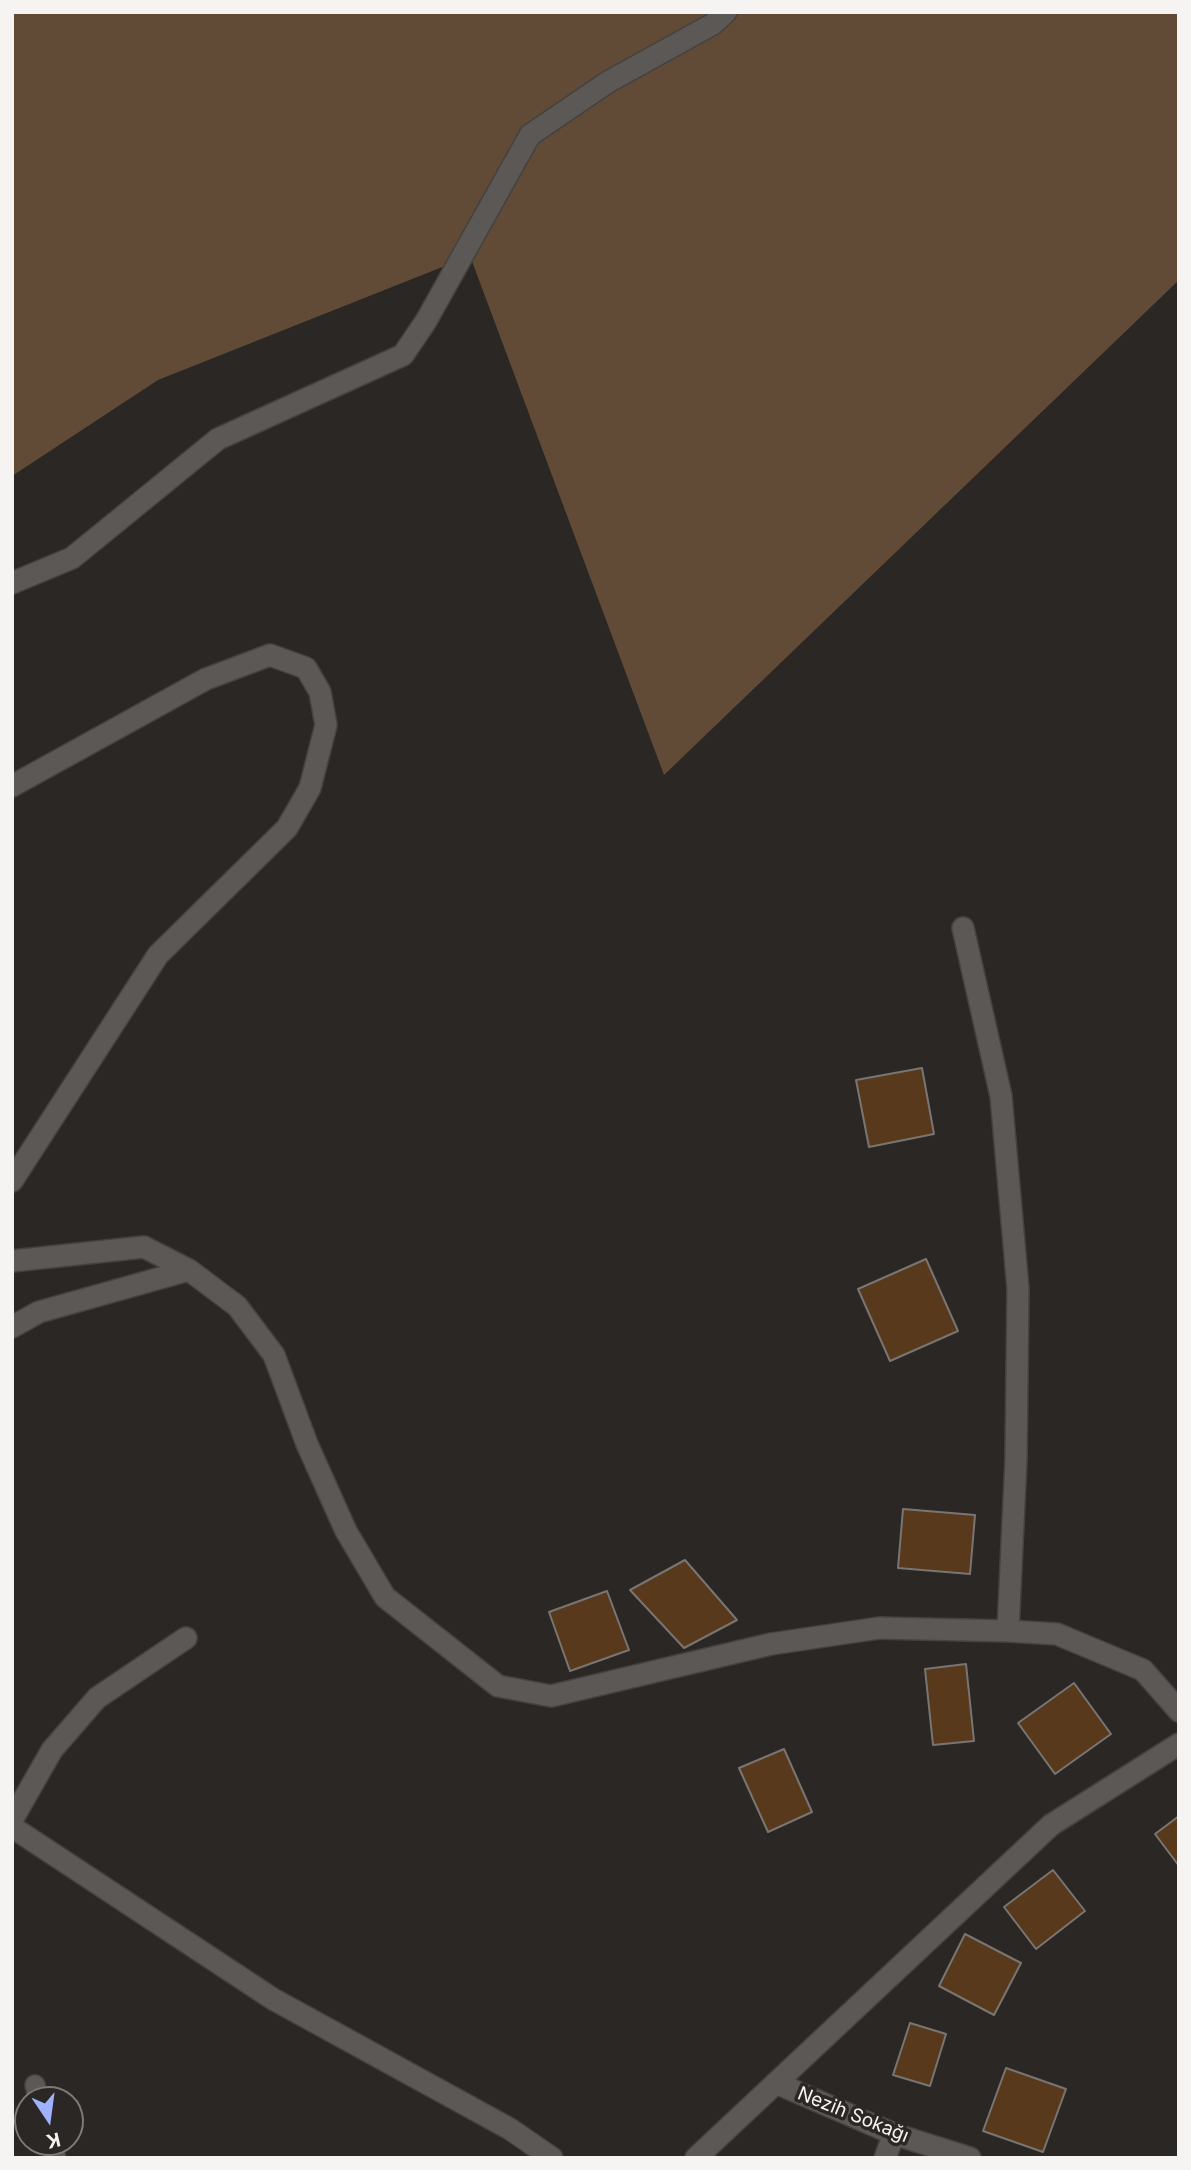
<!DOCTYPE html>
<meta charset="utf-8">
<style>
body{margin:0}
#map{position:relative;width:1191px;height:2170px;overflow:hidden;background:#2a2725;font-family:Inter,sans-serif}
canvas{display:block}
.frame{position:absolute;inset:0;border:14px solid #f6f4f3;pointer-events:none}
.north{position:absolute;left:14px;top:2086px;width:70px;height:70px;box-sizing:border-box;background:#2a2725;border:2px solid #7c7977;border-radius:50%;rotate:167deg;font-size:19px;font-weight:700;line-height:28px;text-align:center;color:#f6f4f3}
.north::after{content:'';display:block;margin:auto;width:24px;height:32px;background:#9fb3fd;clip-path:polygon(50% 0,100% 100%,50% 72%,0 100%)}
</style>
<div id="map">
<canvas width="1191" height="2170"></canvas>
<div class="frame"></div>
<div class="north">K</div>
</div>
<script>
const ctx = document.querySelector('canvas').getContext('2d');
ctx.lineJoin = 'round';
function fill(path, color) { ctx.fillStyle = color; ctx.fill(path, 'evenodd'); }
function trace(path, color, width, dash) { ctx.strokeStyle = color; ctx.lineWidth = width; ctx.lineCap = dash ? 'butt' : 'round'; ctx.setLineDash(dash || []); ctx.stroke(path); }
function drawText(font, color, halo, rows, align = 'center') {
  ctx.font = font + ' Inter,sans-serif'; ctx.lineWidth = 7; ctx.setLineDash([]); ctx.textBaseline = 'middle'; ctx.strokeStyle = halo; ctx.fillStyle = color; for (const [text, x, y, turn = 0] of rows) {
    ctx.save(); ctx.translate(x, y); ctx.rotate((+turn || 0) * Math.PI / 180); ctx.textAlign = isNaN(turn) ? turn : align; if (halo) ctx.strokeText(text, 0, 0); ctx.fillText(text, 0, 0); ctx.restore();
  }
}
const green = new Path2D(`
 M12 12H1179V280L664 775 470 256 158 380 12 476Z`);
const building = new Path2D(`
 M922 1068 934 1134 869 1147 856 1080Z
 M926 1259 958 1331 890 1361 858 1289Z
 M903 1509 975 1515 970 1574 898 1568Z
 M685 1560 737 1620 684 1648 630 1590Z
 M607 1591 629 1650 570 1671 549 1612Z
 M966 1664 974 1741 933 1745 925 1669Z
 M1074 1683 1111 1734 1055 1774 1018 1723Z
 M784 1749 812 1812 768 1832 739 1768Z
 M1179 1816V1866L1155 1834Z
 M1053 1870 1085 1911 1036 1949 1004 1907Z
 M965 1934 1021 1963 994 2015 939 1986Z
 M910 2023 946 2034 930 2086 893 2075Z
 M1006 2068 1066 2089 1043 2152 983 2131Z`);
const lane = new Path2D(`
 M35 2085 39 2100
 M51 2142 56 2158`);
const street = new Path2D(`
 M12 583 72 558 218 439 403 355 426 321 530 135 608 82 713 24 726 12
 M12 786 206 679 270 655 306 668 320 692 326 725 310 788 287 828 158 955 12 1181
 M963 928 1001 1096 1018 1289 1016 1459 1008 1631
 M12 1261 144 1247 189 1270
 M12 1327 39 1312 189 1270 237 1306 274 1355 307 1444 346 1531 385 1597 498 1686 551 1696 771 1644 879 1628 1008 1631 1057 1634 1143 1670 1179 1711
 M12 1820 52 1750 97 1698 186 1638
 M12 1827 273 1999 510 2129 552 2158
 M776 2083 894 2134 970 2158
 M885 2158 894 2134`);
const secondary = new Path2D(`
 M696 2158 1051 1825 1179 1744`);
const streetNames = [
 ["Nezih Sokağı",853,2115,22]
];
fill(green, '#624b36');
fill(building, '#58391c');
trace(building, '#787573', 2);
trace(lane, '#444240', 22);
trace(street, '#444240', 24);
trace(secondary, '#444240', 24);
trace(lane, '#5b5856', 19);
trace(street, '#5b5856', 21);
trace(secondary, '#5b5856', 21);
drawText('19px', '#f6f4f3', '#2a2725', streetNames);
</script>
